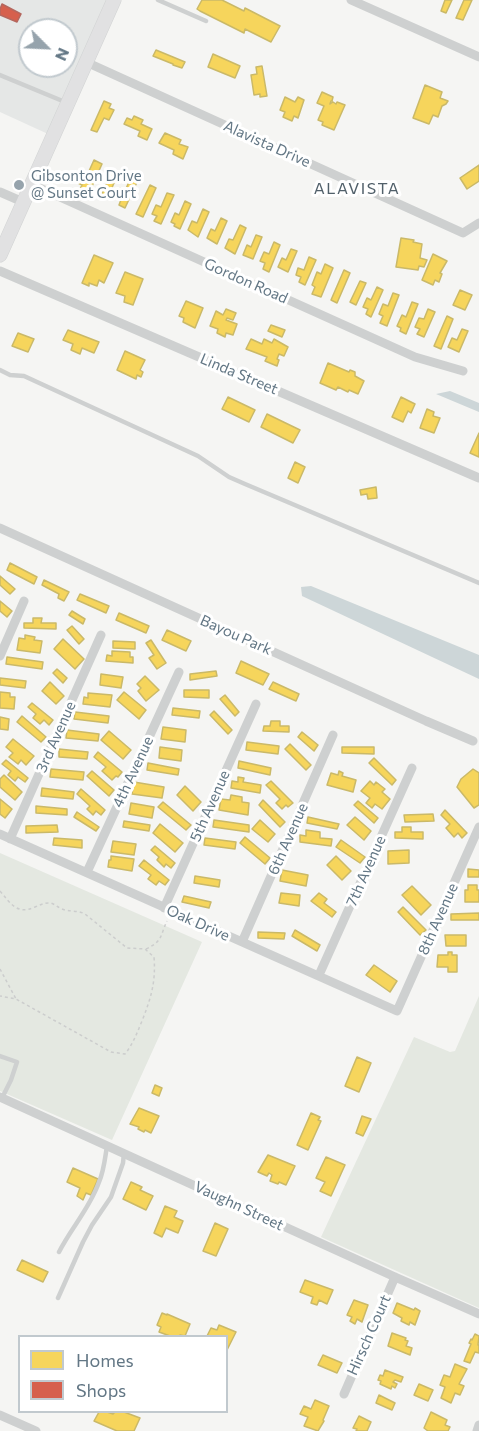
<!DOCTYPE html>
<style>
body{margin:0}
#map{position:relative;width:479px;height:1431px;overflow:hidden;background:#f5f5f3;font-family:Commissioner,sans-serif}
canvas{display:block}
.legend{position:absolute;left:18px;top:1335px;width:210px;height:78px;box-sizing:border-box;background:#fff;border:2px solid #c1c9ce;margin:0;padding:8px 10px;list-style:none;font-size:18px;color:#637785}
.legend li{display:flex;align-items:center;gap:12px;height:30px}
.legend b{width:30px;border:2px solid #c1c9ce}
.north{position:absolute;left:18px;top:18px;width:60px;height:60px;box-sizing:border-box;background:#fff;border:2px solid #c1c9ce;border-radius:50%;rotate:114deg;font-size:16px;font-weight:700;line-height:24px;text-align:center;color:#637785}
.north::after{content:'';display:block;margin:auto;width:21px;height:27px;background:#96a3ac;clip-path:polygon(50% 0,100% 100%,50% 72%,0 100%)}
</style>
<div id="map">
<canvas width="479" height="1431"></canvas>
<ul class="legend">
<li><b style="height:16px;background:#f6d55c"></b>Homes</li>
<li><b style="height:16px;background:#d6604d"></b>Shops</li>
</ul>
<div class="north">N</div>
</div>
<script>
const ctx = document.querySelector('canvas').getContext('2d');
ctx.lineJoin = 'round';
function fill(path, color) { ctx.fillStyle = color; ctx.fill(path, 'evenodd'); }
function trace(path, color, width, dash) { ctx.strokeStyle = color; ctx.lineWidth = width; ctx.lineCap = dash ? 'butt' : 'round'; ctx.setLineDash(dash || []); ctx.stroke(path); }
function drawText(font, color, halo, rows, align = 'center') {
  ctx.font = font + ' Commissioner,sans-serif'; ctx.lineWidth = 6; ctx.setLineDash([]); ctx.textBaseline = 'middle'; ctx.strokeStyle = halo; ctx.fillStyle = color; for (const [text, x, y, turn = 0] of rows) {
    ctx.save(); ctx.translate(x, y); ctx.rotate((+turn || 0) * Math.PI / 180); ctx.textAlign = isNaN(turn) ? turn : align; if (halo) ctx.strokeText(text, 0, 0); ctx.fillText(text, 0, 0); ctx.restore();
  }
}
const built = new Path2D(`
 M0 0H107L48 134 0 112ZM30 30H66V66H30Z`);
const green = new Path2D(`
 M0 853 202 942 112 1140 0 1091Z
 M479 996V1308L321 1237 414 1037 450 1052 455 1051Z`);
const water = new Path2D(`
 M450 391 479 403V412L436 394Z
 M311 586 479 655V679L302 596 301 587Z`);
const homes = new Path2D(`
 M202 0H222L244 11 245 8 280 26 271 42 245 29 244 33 200 11 197 9Z
 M445 0H452L446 13 441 11Z
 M464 0H472L463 20 456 18Z
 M156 50 185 62 182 68 173 65V64L153 56Z
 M213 54 240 66 235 78 208 67Z
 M262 66 267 96 260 97V94L254 95 251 75 257 74 256 67Z
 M425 85 442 92 440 98 448 101 446 104 442 106 438 117 433 115 429 124 413 118Z
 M322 92 333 97 332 101H331L330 104 333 102 336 104 337 102 345 105 334 130 322 125 323 122 318 120 324 106 317 103Z
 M285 97 295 102 298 97 304 100 298 118 294 116 292 121 283 117 285 112 280 110Z
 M104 101 111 104 109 108 114 110 109 120 104 118 97 132 91 130Z
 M134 116 143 120 141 124 152 129 147 140 138 136 140 131 124 124 127 118 132 120Z
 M165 133 181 140 179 144 188 147 183 159 173 154 174 150 159 143Z
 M94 160 102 164 89 193 80 189 82 185 78 183 79 180 84 182Z
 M479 165V181L467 189 460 178Z
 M112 171 118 174 107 199 101 196Z
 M131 177 138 180 125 208 119 205 122 197 118 195 120 188 125 191Z
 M150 185 156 188 143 217 136 214Z
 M167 193 174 195 161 224 154 221 157 216 152 214 156 205 161 207Z
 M185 201 191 204 180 229 174 226 175 224 171 222 175 213 179 215Z
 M203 209 209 212 198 237 188 230 192 221 197 223Z
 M221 218 227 221 217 244 207 238 211 229 215 231Z
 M240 225 246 228 235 254 225 248 229 239 233 240Z
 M256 235 262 237 253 259 243 255 247 245 251 247Z
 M401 238 414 240 413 242 422 244 420 258 427 260 424 267 419 266 418 270 396 267Z
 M274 242 280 245 269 272 263 269 265 263 260 261 264 252 269 254Z
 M291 249 297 251 288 272 278 267 282 258 286 260Z
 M433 254 447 261 440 273 442 274 439 282 435 280 433 285 422 280Z
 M94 255 113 263 104 283 99 280 97 286 89 283V286L82 283Z
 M309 257 316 260 305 285 299 282 301 277 296 275 298 268 304 270Z
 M325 264 333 268 321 297 312 294 315 287 312 285 317 272 321 274Z
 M344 270 350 273 337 303 331 300Z
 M125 272 143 279 133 305 124 302 125 296 116 293Z
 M360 281 366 283 356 305 350 302Z
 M377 287 383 290 371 317 366 314 368 309 363 307 367 298 371 300Z
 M460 290 472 295 465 310 453 305Z
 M393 293 399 295 387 326 380 323 383 316 379 314 383 304 388 306Z
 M186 301 203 308 195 328 183 322 184 318 179 316Z
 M412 302 418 304 406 334 400 331 401 328 397 326 402 315 406 317Z
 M226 309 236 313 233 320 227 318 226 320 237 324 233 335 226 333 225 337 217 333 218 329 210 326 216 311 223 315Z
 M428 309 435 312 424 337 417 334 420 329 415 327 419 318 424 319Z
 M447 316 453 319 441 349 434 346Z
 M271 325 285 330 282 337 268 331Z
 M462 329 468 331 459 352 448 347 452 338 457 340Z
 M68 330 99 342 94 353 82 348 80 354 71 350 73 344 63 340Z
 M18 333 34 339 28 352 12 346Z
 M251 339 262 344 264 339 272 343 274 339 288 347 284 356 279 354 277 359 279 360 277 366 265 361 267 357 246 349Z
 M125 351 145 360 140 370 143 372 141 377 137 375 136 379 117 370Z
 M328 363 349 372 350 370 355 372V376L364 381 358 394 349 390 348 392 338 387 336 390 320 383Z
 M228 397 255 410 249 422 222 409Z
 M401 397 415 404 411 413 408 411 403 422 392 417Z
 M427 409 434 412 433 416 440 418 434 433 420 428Z
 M267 414 300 430 293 443 261 427Z
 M479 433V457L470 453Z
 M295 462 305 467 298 483 288 478Z
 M376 487 377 498 368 499 367 494 361 495 360 490Z
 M10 563 37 577 34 584 7 570Z
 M0 576 15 589 10 594 0 585Z
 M44 580 69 592 64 601 58 598 59 594 42 585Z
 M80 594 109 606 106 613 77 600Z
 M0 601 12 611 7 617 0 611Z
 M72 611 85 619 83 624 69 615Z
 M119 613 149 626 146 633 116 620Z
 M33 618H42L41 623H56V629L24 628V623H33Z
 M72 626 84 639 79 644 67 630Z
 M167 630 191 641 186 651 162 640Z
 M25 635 35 637 34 640 42 641 40 653 17 650 19 638 25 639Z
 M63 639 84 659 75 669 54 649Z
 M151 640 166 663 157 669 149 658 154 655 146 643Z
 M113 641 135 642V649L113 648Z
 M112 651 130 652V657H133V663L106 661 107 655 112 656Z
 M7 657 43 662 42 669 6 664Z
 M241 661 269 674 263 685 236 673Z
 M57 669 67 678 63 683 53 673Z
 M216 671 217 676 190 680V674Z
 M101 674 123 677 121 688 100 685Z
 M145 676 159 690 146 701 138 691 141 688 137 684Z
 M0 678 26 681 25 688 0 685Z
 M50 682 64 696 56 704 42 691Z
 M273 682 299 694 296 701 269 689Z
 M184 690H209V698L184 697Z
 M0 692 10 693V697H15L14 709 0 708Z
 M124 692 146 710 139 719 117 700Z
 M88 693 112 695 110 707 83 704 84 697 88 698Z
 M225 695 239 712 235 716 220 699Z
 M32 703 53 720 49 725 44 720 40 724 33 718 36 714 28 707Z
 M173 708 200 711 199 718 172 715Z
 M214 711 232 730 228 734 210 715Z
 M75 712 109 716 108 723 74 719Z
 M22 716 46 737 41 742 17 722Z
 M0 717 9 719 8 730 0 729Z
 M271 721H280V726H289V732L263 731 264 726H270Z
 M163 727 186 730 185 742 161 739Z
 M67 730 99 734 98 741 66 738Z
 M109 731 131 750 123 759 101 740Z
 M302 732 318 745 314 751 298 737Z
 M13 739 34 756 26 765 21 760 18 764 9 757 13 753 6 747Z
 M247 742 279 746 278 754 246 750Z
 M290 744 311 765 306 770 285 749Z
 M160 747 182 750 181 761 159 758Z
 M342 747H374V754L342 753Z
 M59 749 88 752 87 759 59 757Z
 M98 752 122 772 118 777 116 776 112 780 102 771 106 767 94 757Z
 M374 758 396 780 392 785 369 763Z
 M6 760 28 778 25 782 18 777 15 781 8 775 11 771 2 764Z
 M239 761 271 768 270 775 238 768Z
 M148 763 179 769 178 775 147 770Z
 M51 769 84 772 83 780 50 777Z
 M473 769 479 773V805L474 808 457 787 461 779Z
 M92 771 114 790 109 796 87 776Z
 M339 771 343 773 342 776 356 780 353 792 327 785 331 773 338 775Z
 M4 775 22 792 15 800 0 787V779Z
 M238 777 244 778 243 782 261 785 260 793 231 788 232 781 238 782Z
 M271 781 293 803 288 807 286 805 282 809 276 803 280 799 266 785Z
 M370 781 374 785 376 782 385 789 382 792 390 799 382 809 375 804 372 808 366 803 370 798 361 791Z
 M134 782 164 787 162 798 132 794Z
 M185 786 201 802 193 811 177 795Z
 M42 788 74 792 73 799 41 796Z
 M81 789 105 810 101 815 96 811 93 815 87 809 90 806 77 794Z
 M231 795 242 797V802L249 803 248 815 219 810 221 799 230 800Z
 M0 799 12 809 5 818 0 814Z
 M263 800 285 822 280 827 259 805Z
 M358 801 378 818 374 823 354 805Z
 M163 802 191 825 186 830 158 807Z
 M131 803 154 807 152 818 129 814Z
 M36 806 67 809V815L36 813Z
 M445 810 467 833 462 838 458 833 454 837 446 828 450 824 441 815Z
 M77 812 99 827 96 831 74 817Z
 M433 814 434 821 405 822 404 815Z
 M308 817 339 824 337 829 307 823Z
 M355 817 371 831 364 840 347 825Z
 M214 820 249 825V832L213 827Z
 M260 820 275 834 268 842 252 829Z
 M124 821 150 825 149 831 123 827Z
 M160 824 183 843 175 852 153 833Z
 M57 825 58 832 26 833V826Z
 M402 827H411V832H423V839L395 838V832H402Z
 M306 830 320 832V838L332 839 331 846 300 842V835L306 836Z
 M245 837 270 858 265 864 240 843Z
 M54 838 82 840V848L53 845Z
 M205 838 236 842 235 849 204 845Z
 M341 840 365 857 360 863 336 847Z
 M113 841 136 844 134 855 111 852Z
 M155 846 175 863 171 868 166 864 164 867 157 860 159 857 151 850Z
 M409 850V863L388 864V851Z
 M111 856 134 859 132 871 108 867 109 860H111Z
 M336 856 351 871 342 880 327 865Z
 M144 860 169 880 165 885 159 881 156 885 148 879 151 875 139 866Z
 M468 869 479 870V877H468Z
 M282 870 308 875 306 886 280 881Z
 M195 876 220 880 219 887 194 883Z
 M468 885H477V890H479V902H465V890H468Z
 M412 886 431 905 421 915 402 895Z
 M281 893 300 895 299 906 279 903Z
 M319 893 327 899 324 903 336 912 332 917 311 901Z
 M184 896 211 902 209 908 182 902Z
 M403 907 426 930 420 935 398 912Z
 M479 913V920H451V914Z
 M295 930 320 945 317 951 292 936Z
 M258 932 285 933 284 939 258 938Z
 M445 935H466V946H446Z
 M448 952H452V955H457V972H448V967H437L438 955H448Z
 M374 965 397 981 390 992 366 975Z
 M357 1057 371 1063 359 1092 345 1086Z
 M155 1085 162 1088 159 1096 152 1093Z
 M139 1108 159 1116 151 1133 145 1130 144 1132 138 1129 139 1127 130 1124Z
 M311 1113 320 1117 318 1120 321 1121 308 1150 297 1145Z
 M362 1116 371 1119 363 1136 356 1133Z
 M268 1155 295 1166 286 1185 279 1182 278 1184 270 1181 272 1175 269 1173 267 1176 258 1172Z
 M326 1157 345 1165 331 1196 320 1191 325 1182 316 1178Z
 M73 1168 98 1179 91 1195 86 1193 83 1200 77 1196 80 1188 67 1182Z
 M131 1182 142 1187 140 1190 153 1196 146 1210 123 1199Z
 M165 1206 177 1211 174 1217 183 1221 178 1233 166 1228 162 1237 154 1233Z
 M215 1223 228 1229 216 1256 203 1251Z
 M22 1260 48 1272 43 1282 17 1270Z
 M305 1280 333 1290 327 1304 319 1300 317 1305 311 1303 313 1297 300 1292Z
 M354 1300 368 1305 362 1322 357 1319 355 1324 350 1321 352 1317 347 1315Z
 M397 1303 414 1310 415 1308 420 1311 415 1325 410 1322 409 1325 401 1321 402 1318 393 1313Z
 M162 1313 167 1315V1314L190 1324 185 1336 180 1335V1336H170L159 1332 161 1327 157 1325Z
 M219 1325 236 1332 226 1352V1336H207L211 1328 217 1330Z
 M392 1333 406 1338 405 1340 408 1341 406 1346 412 1348 410 1355 388 1346Z
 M475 1334 479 1336 478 1345H479V1353L475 1352 470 1363 464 1361 471 1344 469 1343 471 1339 472 1340Z
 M323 1355 342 1363 337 1373 318 1365Z
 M455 1364 467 1369 459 1384 464 1386 460 1395 455 1393 451 1403 441 1398 445 1387 440 1385 444 1375 450 1377Z
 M385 1370 403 1377 401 1382 395 1380 393 1382 397 1384 395 1388 392 1386 391 1389 380 1384 381 1381 378 1380 380 1375 383 1376Z
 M419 1384 433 1390 428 1401 414 1395Z
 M379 1395 395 1403 392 1410 376 1403Z
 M315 1400 329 1406 323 1420 324 1421 318 1431 304 1426 308 1417 300 1414 304 1406 311 1409Z
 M99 1412H107L113 1414 115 1412H124L140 1418 134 1431H117L94 1421Z
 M431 1412 447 1420 445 1425 450 1427 448 1431H428L424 1428Z
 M359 1416 371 1422 367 1431H356L357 1429 353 1428Z`);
const shops = new Path2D(`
 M2 4 21 14 17 22 0 15V9Z`);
const path = new Path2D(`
 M0 891C11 904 17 915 35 907 40 905 44 903 49 903 54 903 57 907 62 909 69 912 78 910 85 914L127 948 145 949 154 957C156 982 151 998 142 1021 137 1033 133 1044 125 1054L111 1052 16 999 0 996
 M146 949C163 941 160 936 167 921
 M0 969 16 999`);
const lane = new Path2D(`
 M158 0 206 21
 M0 75 65 102
 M0 370 10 375 24 376 198 456 229 477 245 484 479 583
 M0 1056 17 1062 11 1080 2 1098
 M59 1252C71 1228 90 1208 99 1182 104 1171 105 1158 107 1146
 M58 1298 83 1242 92 1225 111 1197 123 1163 124 1153`);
const street = new Path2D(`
 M351 0 479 57
 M86 62 463 233 479 223
 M31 184 415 357 463 371
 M0 192 23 202
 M0 271 479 478
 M0 528 426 721 473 741
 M0 656 24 601
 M0 834 397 1011 479 827
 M10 839 101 635
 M87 872 179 672
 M164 908 256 704
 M242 942 333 735
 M319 975 412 768
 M0 1097 395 1277 479 1314
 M344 1394 395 1277
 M0 1415 36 1431
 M477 1431 479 1425`);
const secondary = new Path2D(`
 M0 255 114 0`);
const markers = [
 [19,185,6,"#96a3ac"]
];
const streetNames = [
 ["Alavista Drive",267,144,24],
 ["Gordon Road",246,281,24],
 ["Linda Street",239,374,23],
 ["Bayou Park",236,635,24],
 ["3rd Avenue",56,737,-66],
 ["4th Avenue",133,772,-65],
 ["5th Avenue",210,806,-66],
 ["6th Avenue",288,839,-66],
 ["7th Avenue",366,871,-66],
 ["8th Avenue",438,919,-66],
 ["Oak Drive",198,923,24],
 ["Vaughn Street",239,1206,25],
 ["Hirsch Court",369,1335,-66]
];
const poiNames = [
 ["Gibsonton Drive",31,176],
 ["@ Sunset Court",31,193]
];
const neighbourhoodNames = [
 ["ALAVISTA",357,189]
];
fill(built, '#e5e7e6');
fill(green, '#e4e8e1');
fill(water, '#cdd6d8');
fill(homes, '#f6d55c');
trace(homes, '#cab968', 1.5);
fill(shops, '#d6604d');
trace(shops, '#b4675e', 1.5);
trace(secondary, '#d1d3d3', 15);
trace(path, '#cccdcd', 1.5, [3, 3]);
trace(lane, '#ced0d0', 4.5);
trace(street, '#ced0d0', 9);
trace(secondary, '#e1e1e2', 14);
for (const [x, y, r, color] of markers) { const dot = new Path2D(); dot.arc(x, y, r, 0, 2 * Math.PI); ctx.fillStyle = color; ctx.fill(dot); trace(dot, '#fff', 2); }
drawText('15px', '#637785', '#fff', streetNames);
drawText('15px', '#637785', '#fff', poiNames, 'left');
ctx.letterSpacing = '1.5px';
drawText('16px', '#51606a', '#fff', neighbourhoodNames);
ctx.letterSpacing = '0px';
</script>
